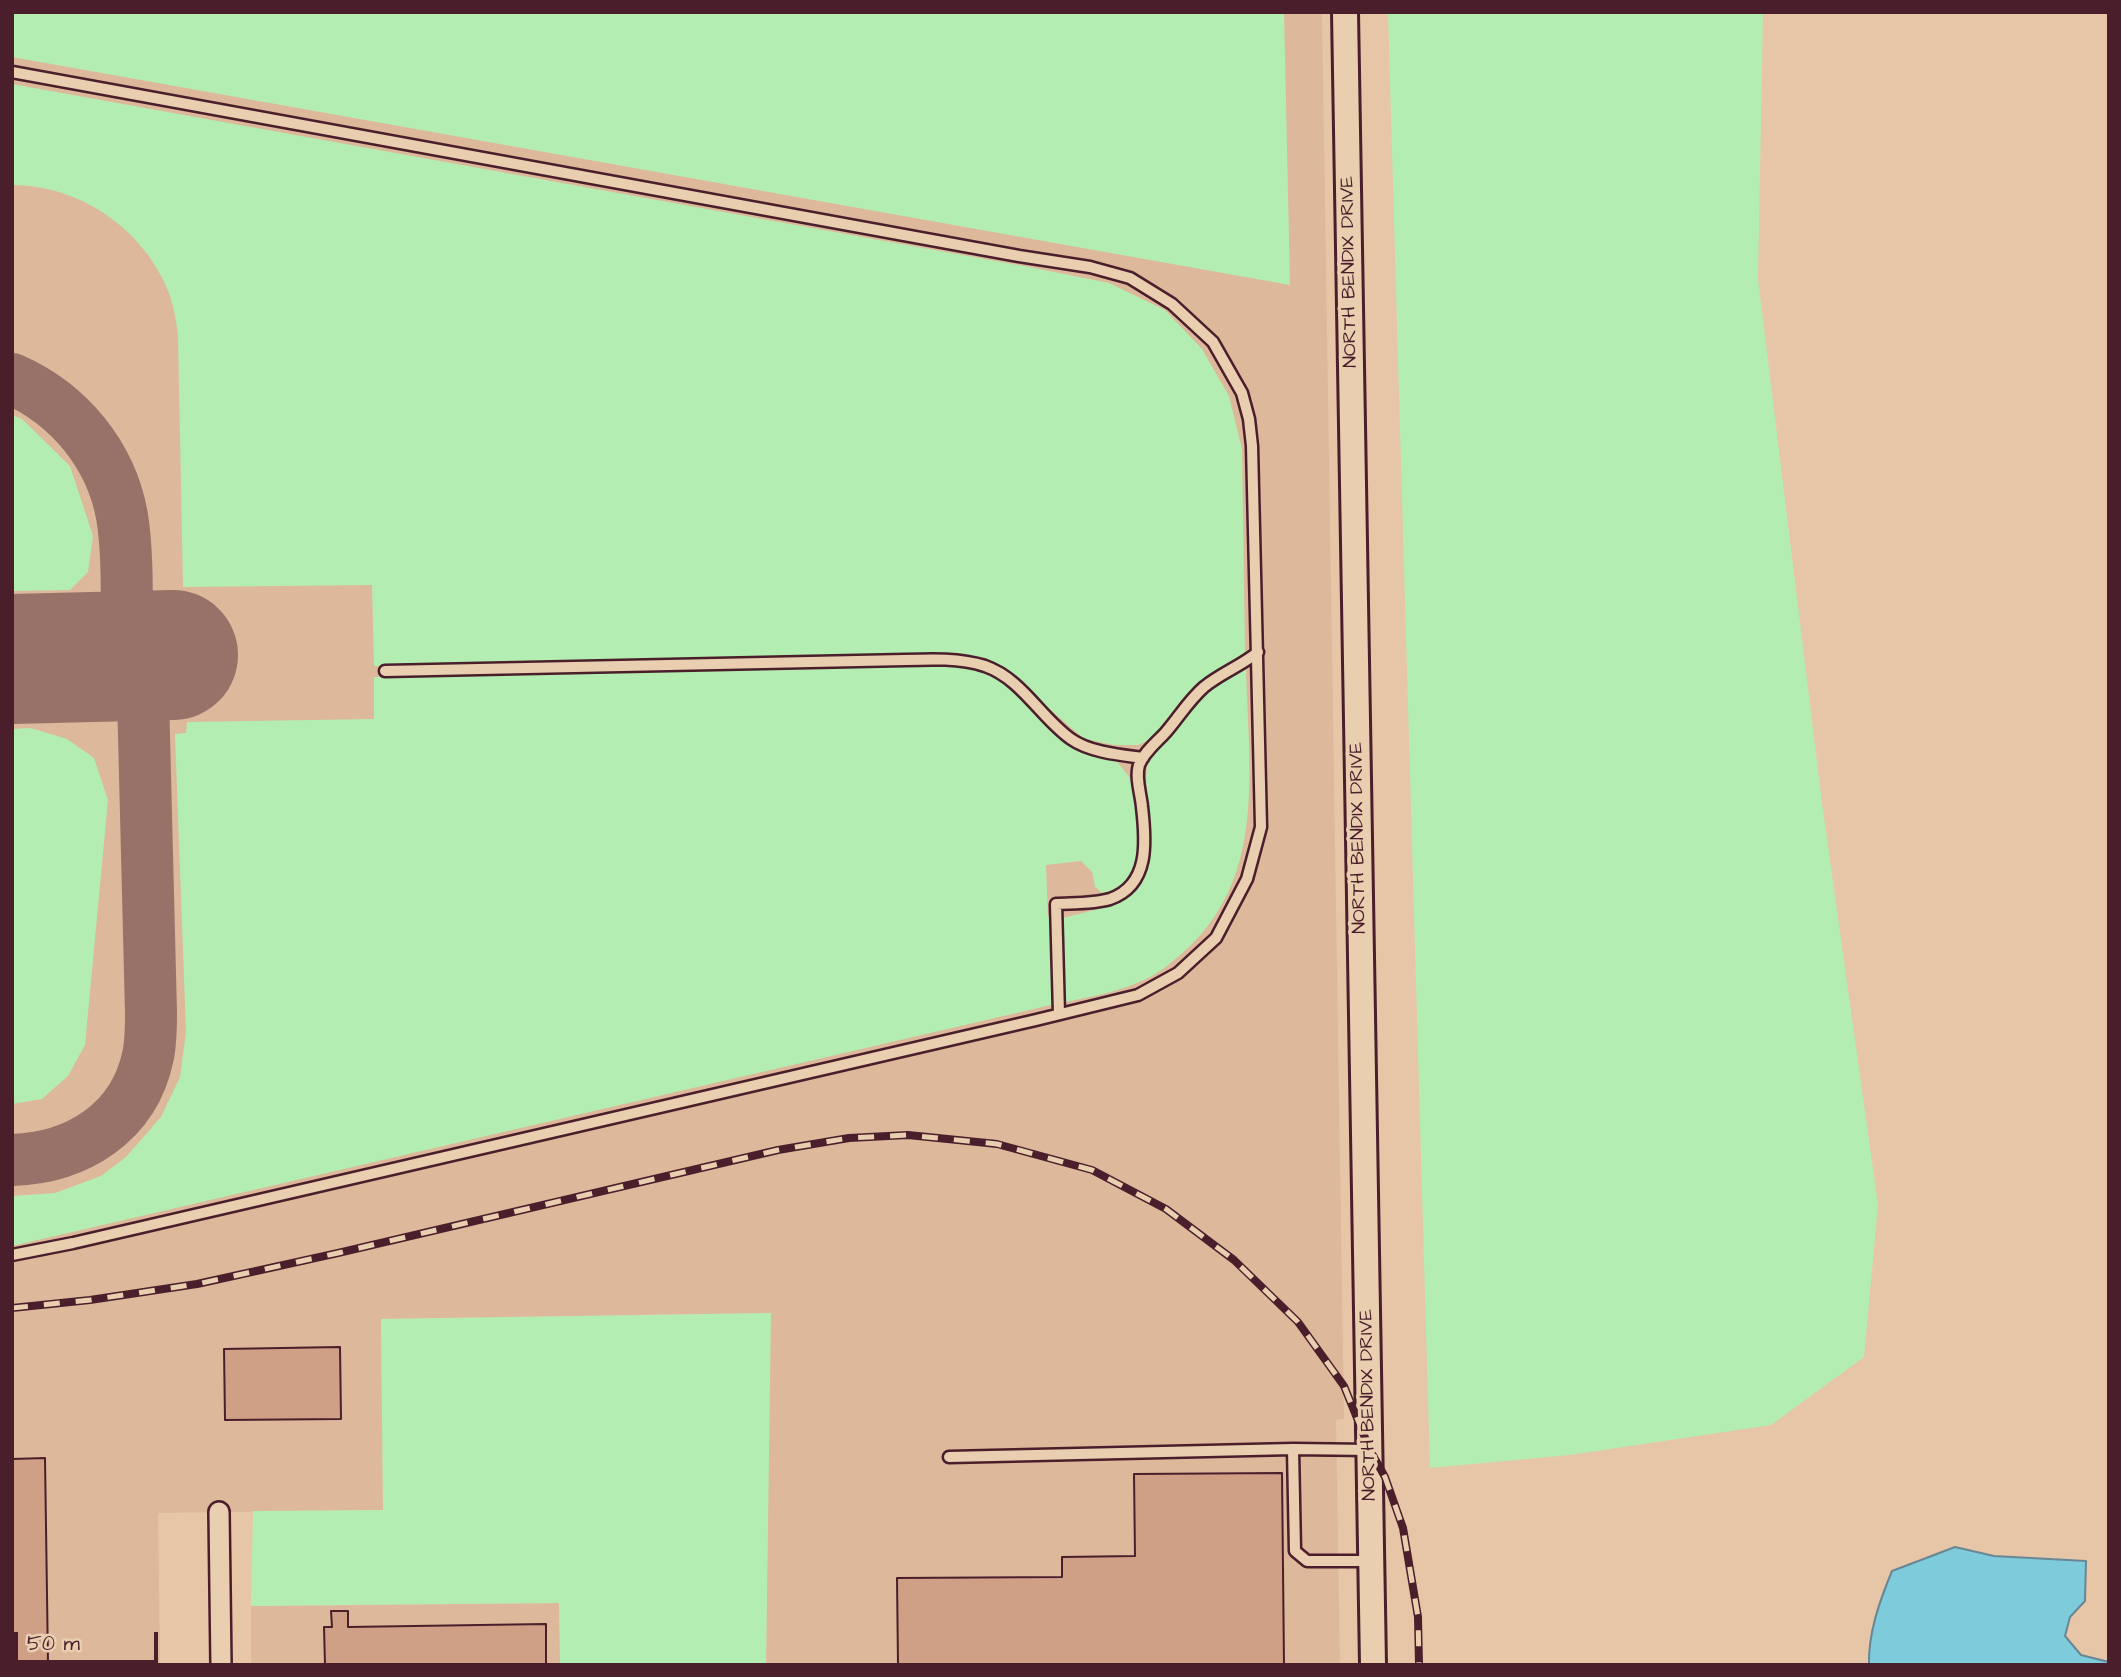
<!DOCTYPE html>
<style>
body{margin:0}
#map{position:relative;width:2121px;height:1677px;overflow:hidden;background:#e7c6a7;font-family:"Architects Daughter",sans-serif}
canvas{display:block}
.frame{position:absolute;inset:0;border:14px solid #4a1f2b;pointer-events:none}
.scale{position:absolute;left:14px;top:1632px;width:144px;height:32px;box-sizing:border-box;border:4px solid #4a1f2b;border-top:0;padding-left:9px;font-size:21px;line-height:24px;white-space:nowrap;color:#4a1f2b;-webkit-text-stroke:5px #e9ceb0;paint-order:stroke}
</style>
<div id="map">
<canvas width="2121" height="1677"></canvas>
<div class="frame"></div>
<div class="scale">50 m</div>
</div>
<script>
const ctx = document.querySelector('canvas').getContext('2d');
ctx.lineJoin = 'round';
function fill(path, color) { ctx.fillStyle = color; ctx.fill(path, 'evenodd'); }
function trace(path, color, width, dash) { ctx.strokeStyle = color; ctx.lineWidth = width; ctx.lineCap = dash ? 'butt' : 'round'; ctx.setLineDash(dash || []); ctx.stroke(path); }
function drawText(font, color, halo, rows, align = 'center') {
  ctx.font = font + ' "Architects Daughter",sans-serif'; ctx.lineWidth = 7; ctx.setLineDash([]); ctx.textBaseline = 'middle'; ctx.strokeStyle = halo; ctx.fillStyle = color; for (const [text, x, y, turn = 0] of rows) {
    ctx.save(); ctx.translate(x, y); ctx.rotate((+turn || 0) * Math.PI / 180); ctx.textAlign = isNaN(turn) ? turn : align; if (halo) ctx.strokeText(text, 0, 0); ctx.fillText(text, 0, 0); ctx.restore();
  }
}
const built = new Path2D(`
 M12 12H1322L1344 1419 1336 1420 1340 1665H766L770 1313 381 1319 383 1510 158 1513 160 1665H12Z
 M560 1603V1665H251V1606Z`);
const green = new Path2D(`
 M12 12H1284L1290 285 12 57Z
 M1388 12H1763L1758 279 1822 803 1878 1205 1864 1357 1771 1425 1570 1455 1430 1468Z
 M12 84 1029 267 1109 283 1165 310 1202 349 1229 396 1242 449 1245 653 1208 676 1184 697 1151 739 1138 745H1115L1084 739 1004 669 986 658 960 653 374 666 372 585 183 587 178 335C176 321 174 306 169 293 144 229 80 185 12 185Z
 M12 415 22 419 70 466 93 536 88 572 70 590 12 591Z
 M940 666 972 668 997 679 1020 696 1052 731 1076 749 1115 759 1130 778 1138 816 1139 841 1136 863 1129 879 1114 890 1102 893 1095 887 1092 872 1081 861 1046 865 1048 916 1052 919 1051 1005 12 1246V1196L55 1193 101 1176 126 1157 161 1117 180 1077 186 1032 175 734 186 733 187 722 374 719V677Z
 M1246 667C1248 764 1267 872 1190 946 1178 957 1163 971 1148 978 1122 991 1094 996 1066 1002L1063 996V918L1102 908 1133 893 1145 871 1151 844 1146 779 1147 766 1156 751 1204 694 1222 681Z
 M31 728 67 739 94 758 108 800 85 1045 68 1076 42 1099 12 1104V729Z
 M771 1313 766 1665H560L559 1603 251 1606 253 1511 383 1510 381 1319Z`);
const water = new Path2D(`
 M1955 1547 1994 1556 2086 1561 2085 1601 2070 1617 2065 1636 2081 1655 2109 1662V1665H1869C1868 1633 1880 1600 1892 1571Z`);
const taxiway = new Path2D(`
 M12 379C69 404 111 455 122 516 129 559 126 612 127 656
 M12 1160C77 1158 134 1123 148 1056 151 1042 151 1027 151 1013L142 656`);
const runway = new Path2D(`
 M12 659 173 655`);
const building = new Path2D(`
 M340 1347 341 1419 225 1420 224 1349Z
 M45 1458 48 1663 12 1664V1459Z
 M1282 1473 1284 1665H898L897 1578 1062 1577V1557L1135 1556 1134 1474Z
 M331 1611H348V1627L546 1624V1665H318H325L324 1627H332Z`);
const service = new Path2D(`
 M12 72 1019 256 1090 267 1130 278 1172 304 1213 342 1242 393 1249 419 1252 446 1261 827 1247 879 1216 938 1178 973 1138 995 1036 1020 73 1243 12 1255
 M385 671 905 660C931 659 960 658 985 666 1022 679 1040 717 1071 739 1089 752 1120 755 1143 758
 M1059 1014 1056 904C1074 903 1093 904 1110 899 1150 885 1146 841 1142 807 1141 794 1135 778 1139 765 1144 752 1157 742 1166 732 1179 717 1189 700 1204 687 1221 673 1241 666 1258 652
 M1293 1449 1295 1551 1307 1561H1370
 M949 1457 1293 1449 1370 1450`);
const minor = new Path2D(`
 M219 1512 221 1665`);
const tertiary = new Path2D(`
 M1345 12 1373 1665`);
const rail = new Path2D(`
 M12 1308 90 1300 197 1284 338 1253 778 1150 849 1138 908 1135 997 1144 1092 1170 1166 1209 1234 1260 1298 1322 1344 1386 1370 1450 1385 1477 1403 1528 1418 1617 1419 1665`);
const streetNames = [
 ["NORTH BENDIX DRIVE",1350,272,-91],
 ["NORTH BENDIX DRIVE",1359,838,-91],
 ["NORTH BENDIX DRIVE",1369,1405,-91]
];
fill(built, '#ddb89b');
fill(green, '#b4edb2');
fill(water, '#7dcbdb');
trace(water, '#698695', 2);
trace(taxiway, '#987269', 52);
trace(runway, '#987269', 130);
fill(building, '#cfa086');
trace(building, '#4a1f2b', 2);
trace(service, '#4a1f2b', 15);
trace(minor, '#4a1f2b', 24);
trace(tertiary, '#4a1f2b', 30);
trace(service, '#e9ceb0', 10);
trace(minor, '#e9ceb0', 19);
trace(tertiary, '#e9ceb0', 24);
trace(rail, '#4a1f2b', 8);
trace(rail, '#e9ceb0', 5, [16]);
drawText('19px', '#4a1f2b', '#e9ceb0', streetNames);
</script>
